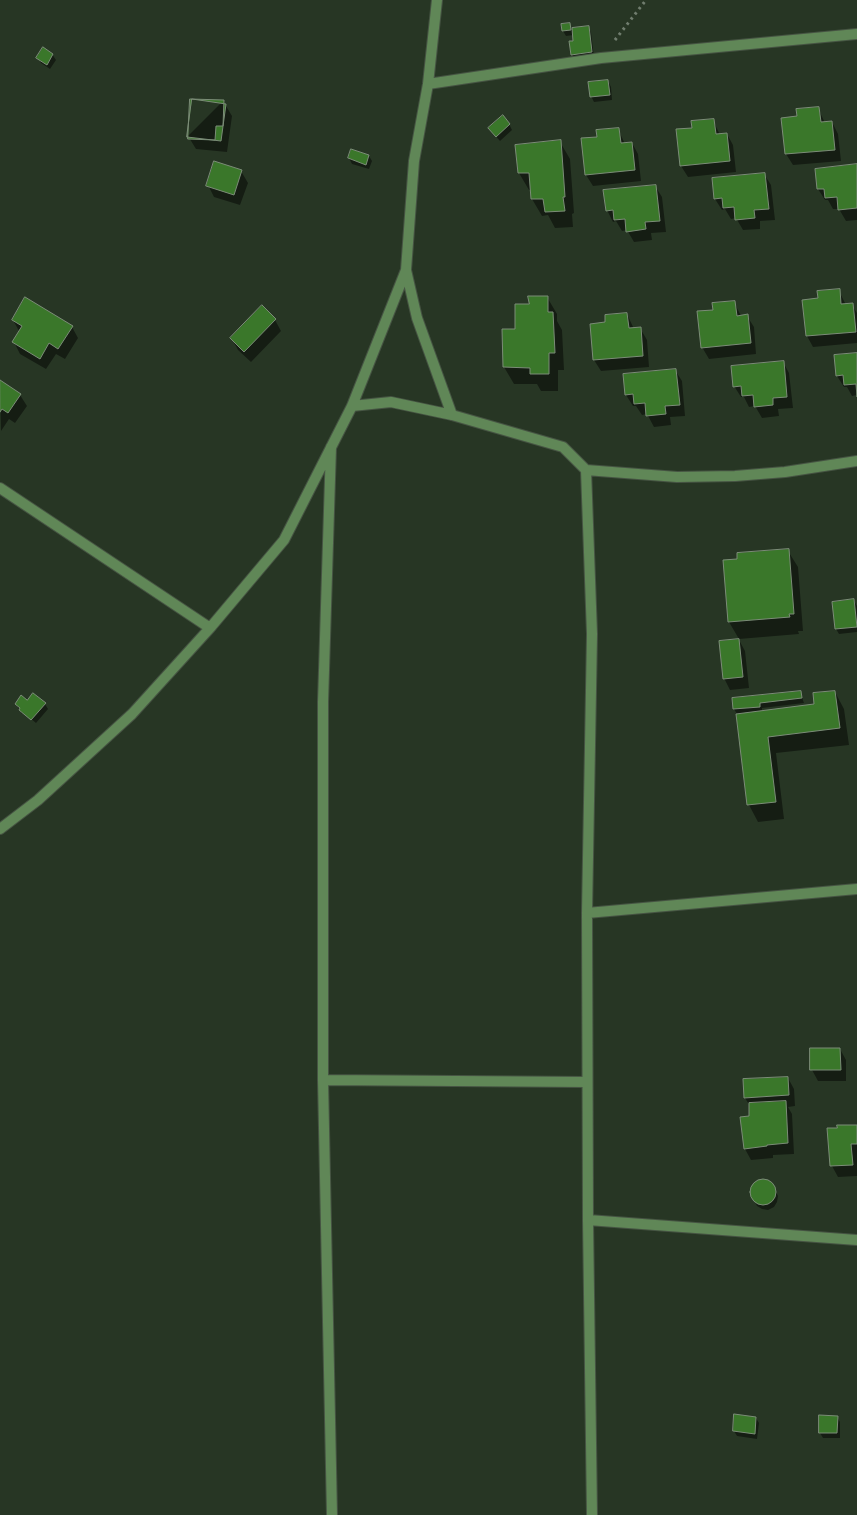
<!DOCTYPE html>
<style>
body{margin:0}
canvas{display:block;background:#273624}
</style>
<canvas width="857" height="1515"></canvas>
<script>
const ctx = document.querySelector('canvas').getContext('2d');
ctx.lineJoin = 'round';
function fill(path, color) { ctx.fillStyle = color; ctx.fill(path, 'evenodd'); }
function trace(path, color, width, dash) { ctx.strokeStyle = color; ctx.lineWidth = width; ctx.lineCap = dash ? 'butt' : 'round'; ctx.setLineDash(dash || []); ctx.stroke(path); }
const shadow = new Path2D(`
 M569 24 572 29 588 27 591 32 594 57 575 59 572 54 574 42V35L566 36 563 31 562 25Z
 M52 54 56 60 50 69 41 63 38 58Z
 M608 81 611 87 612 100 594 102 591 96Z
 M223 101 232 116 227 152 196 149 188 136Z
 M818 108 825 123 832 122 838 134 841 161 793 165 786 154 798 117Z
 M713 120 720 135 727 134 733 145 736 172 688 177 681 166 693 129Z
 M509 124 512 130 500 141 493 133Z
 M618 129 625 144 632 143 638 154 641 181 593 186 586 175 598 138Z
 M560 142 570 159 574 213 572 214 573 227 555 228 548 215 542 216 532 199 531 190H529L519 173 516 146Z
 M369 156 372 161 369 169 352 164 349 158Z
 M857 165V220L846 221 839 209H833L828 200H825L818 189Z
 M241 171 248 183 240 205 214 197 208 185Z
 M764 174 771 185 775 220 760 221V229L743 230 736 218 731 219 725 209 722 210 715 199Z
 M655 186 662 197 666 232 651 233 652 240 634 242 627 230 622 231 616 221 613 222 607 210Z
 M839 291 846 305H852L857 313V343L813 347 807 336 819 299Z
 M547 297 557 314V321L562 330 564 370H558V391H541L537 384H514L504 367 517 331 530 305Z
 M734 302 741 316H747L754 327 756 354 709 359 702 347 714 311Z
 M627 314 634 329 640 328 647 340 649 367 601 371 594 360 607 323Z
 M13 320 72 327 78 338 65 359 56 354 46 369 20 354 14 342 19 331Z
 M275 320 281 331 251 362 238 350 232 339Z
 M857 354V395L852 396 847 387H844L837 376Z
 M783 362 789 373 793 408 778 409 779 416 762 418 755 406 749 407 744 397H741L734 386Z
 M675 370 682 381 685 416 670 417 671 425 654 427 647 414 642 415 636 406H633L626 395Z
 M0 381 20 395 27 406 15 423 9 419 1 431Z
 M788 551 798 567 803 631H798L799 634 739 639 729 622Z
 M854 601 857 606V632L839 634 836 629 834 603Z
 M739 640 745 651 749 688 730 690 724 678Z
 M800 692 804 703 762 708V712L815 705 835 692 844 709 849 745 776 753 784 819 758 822 749 805 737 714 734 709Z
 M28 701 45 704 48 709 36 723 22 711V714L16 704Z
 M812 1049H840L846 1060V1081H818L812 1070Z
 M788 1078 794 1089 795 1106 788 1107 792 1114 794 1154 773 1155V1158L751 1160 745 1149 741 1118 751 1117 750 1106 745 1098Z
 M857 1126V1176L838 1177 832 1166Z
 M761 1180H767L772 1184 778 1196 777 1202 774 1207 768 1210 762 1209 757 1206 751 1194 752 1187 755 1182Z
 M837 1417 840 1422V1438H823L820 1433Z
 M756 1418 759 1423 757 1439 737 1436 734 1431Z`);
const building = new Path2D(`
 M570 23 571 30 562 31 561 24Z
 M589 26 592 52 571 55 569 41H573L572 28Z
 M43 47 53 54 47 65 36 58Z
 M608 80 610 95 590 97 588 82Z
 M190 99 224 100 223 126H216L215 140 188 139Z
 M192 99 226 104 221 141 187 137Z
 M819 107 821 122 832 121 835 150 785 154 781 118 797 116 796 109Z
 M503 115 510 124 496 137 488 128Z
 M714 119 716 134 727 133 730 161 680 166 676 129 692 128 691 121Z
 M619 128 621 143 632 142 635 170 585 175 581 138 597 137 596 130Z
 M561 140 565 197H563L565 211 545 212 543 199H531L529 173H518L515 145Z
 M351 149 369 155 366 165 348 158Z
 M214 161 242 170 234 195 206 186Z
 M857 164V208L838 210 837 197 825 198 824 189H817L815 169Z
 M765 173 769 209 754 210 755 218 735 220 734 207 723 208 722 198 714 199 712 178Z
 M656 185 660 221 645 222 646 229 626 232 625 219 614 220 613 210 606 211 603 190Z
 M840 289 841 304 853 303 856 332 806 336 802 300 818 298 817 291Z
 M528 296H548V312H553L555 353H549V374H530V368L503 367 502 329H515V304H529Z
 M25 297 73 326 58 349 49 343 40 359 12 342 22 326 12 320Z
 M735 301 737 316 748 314 751 343 701 348 697 311 713 310 712 303Z
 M262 305 276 319 244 352 230 338Z
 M627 313 629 328 641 327 643 356 593 360 590 324 605 322V315Z
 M857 353V397L856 384 844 385 843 375 836 376 834 355Z
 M784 361 787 397 773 398V405L754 407 753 395 742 396 741 386 733 387 731 366Z
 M676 369 680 405 665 406 666 414 646 416 645 403 634 404 633 394 625 395 623 374Z
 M0 380 21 394 8 413 2 409 0 412Z
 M789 549 794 614H789L790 617 728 622 723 560 737 559V553Z
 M854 599 857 627 835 629 832 602Z
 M739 639 743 677 723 679 719 641Z
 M801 691 802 698 760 703V707L733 709 732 698Z
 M835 691 840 728 768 737 776 802 747 805 736 714 814 704 813 693Z
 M33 693 46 703 31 720 19 710 20 708 15 704 21 695 27 700Z
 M810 1048H840L841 1070H810Z
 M788 1077 789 1095 744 1098 743 1079Z
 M786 1101 788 1143 767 1145V1146L744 1149 740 1117 749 1116V1103Z
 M837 1125H857V1144H851L853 1165 830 1166 827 1128H837Z
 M750 1192a13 13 0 1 1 26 0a13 13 0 1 1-26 0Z
 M734 1414 756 1417 755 1434 733 1431Z
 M819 1415 838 1416 837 1433H819Z`);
const path = new Path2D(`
 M615 40 646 0`);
const minor = new Path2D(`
 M428 84 601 58 857 34
 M406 270 417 318 452 415
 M352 406 391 402 452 415 563 447 586 470 677 477 735 476 785 472 857 461
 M331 447 323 702V1080L332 1515
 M586 470 592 634 587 913 588 1220 592 1515
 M0 488 210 628
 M0 829 38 800 132 714 210 628 284 540 352 406 406 270 414 161 428 84 437 0
 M587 913 857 889
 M323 1080 587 1082
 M588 1220 857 1240`);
fill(shadow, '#0007');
fill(building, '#3a772a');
trace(building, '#7b8c77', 1);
trace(minor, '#465443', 12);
trace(path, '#707d6e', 3, [2.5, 4]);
trace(minor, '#608757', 10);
</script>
